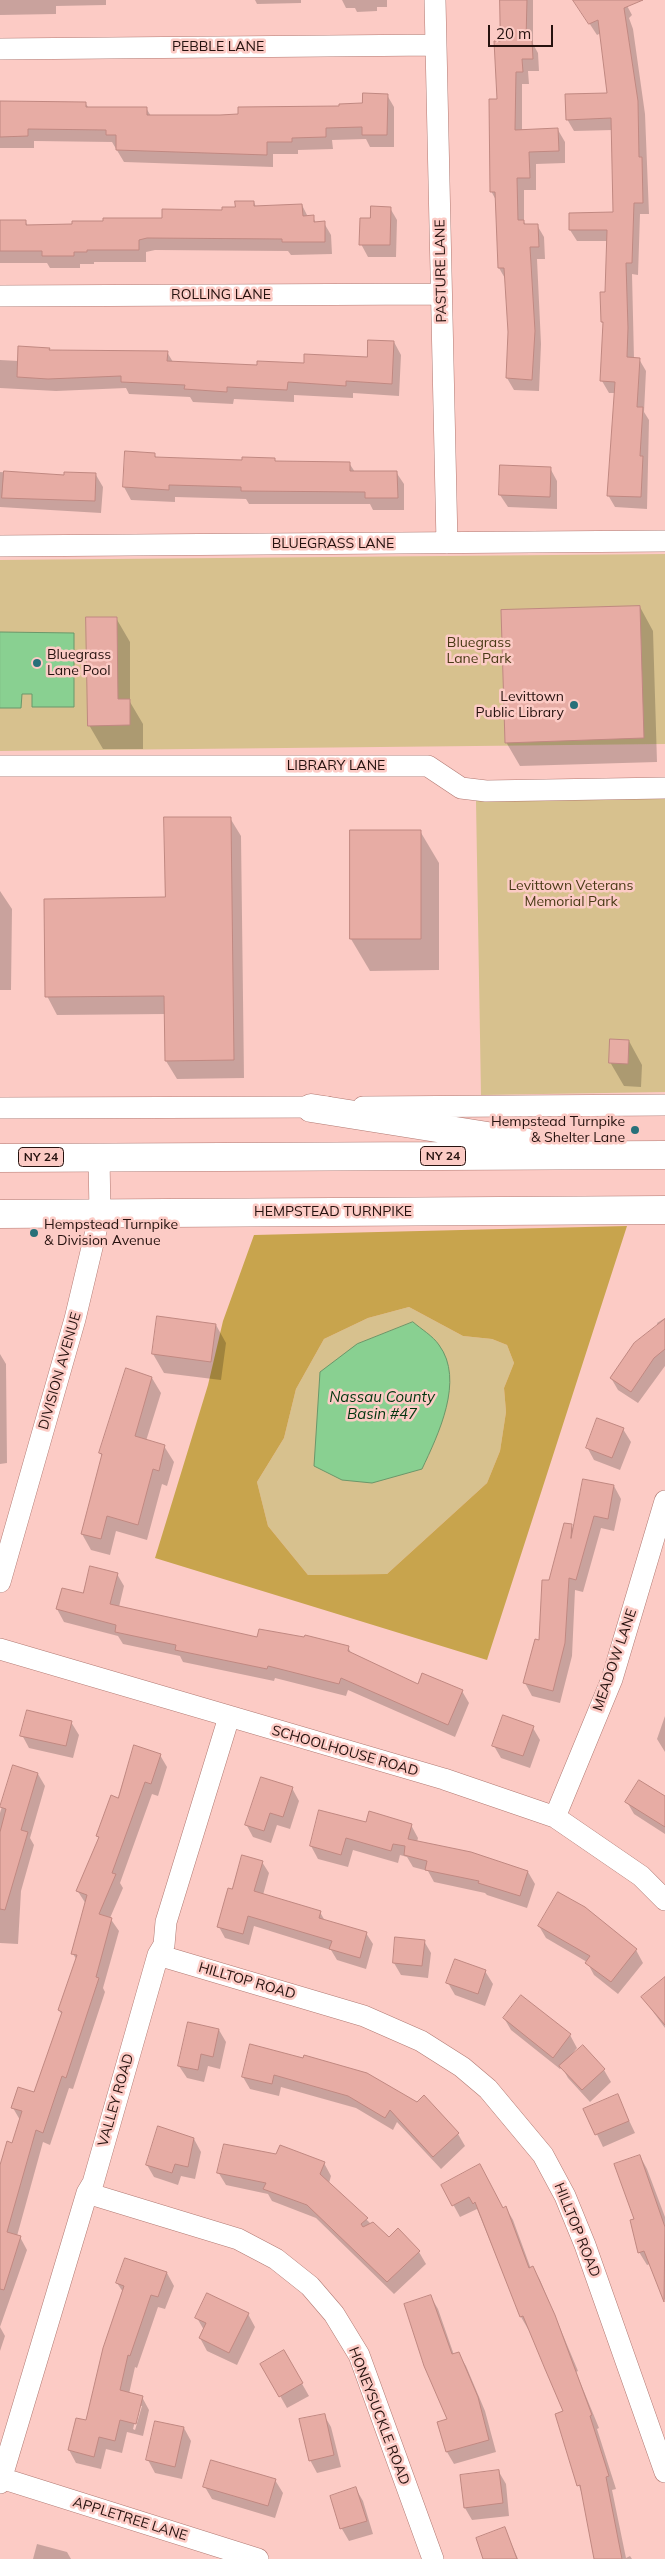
<!DOCTYPE html>
<style>
body{margin:0}
#map{position:relative;width:665px;height:2559px;overflow:hidden;background:#fccbc5;font-family:Mulish,sans-serif}
canvas{display:block}
.scale{position:absolute;left:488px;top:25px;width:65px;height:22px;box-sizing:border-box;border:2px solid #26120f;border-top:0;padding-left:6px;font-size:15px;line-height:18px;white-space:nowrap;color:#26120f;-webkit-text-stroke:4px #fccbc5;paint-order:stroke}
</style>
<div id="map">
<canvas width="665" height="2559"></canvas>
<div class="scale">20 m</div>
</div>
<script>
const ctx = document.querySelector('canvas').getContext('2d');
ctx.lineJoin = 'round';
function fill(path, color) { ctx.fillStyle = color; ctx.fill(path, 'evenodd'); }
function trace(path, color, width, dash) { ctx.strokeStyle = color; ctx.lineWidth = width; ctx.lineCap = dash ? 'butt' : 'round'; ctx.setLineDash(dash || []); ctx.stroke(path); }
function drawText(font, color, halo, rows, align = 'center') {
  ctx.font = font + ' Mulish,sans-serif'; ctx.lineWidth = 5; ctx.setLineDash([]); ctx.textBaseline = 'middle'; ctx.strokeStyle = halo; ctx.fillStyle = color; for (const [text, x, y, turn = 0] of rows) {
    ctx.save(); ctx.translate(x, y); ctx.rotate((+turn || 0) * Math.PI / 180); ctx.textAlign = isNaN(turn) ? turn : align; if (halo) ctx.strokeText(text, 0, 0); ctx.fillText(text, 0, 0); ctx.restore();
  }
}
const green = new Path2D(`
 M665 554V744L0 751V560Z
 M665 798V1092L481 1095 476 801Z
 M409 1307 463 1336 492 1339 507 1345 514 1363 504 1388 506 1412 500 1451 487 1483 387 1574 308 1575 268 1526 257 1482 284 1438 296 1389 324 1339 368 1318Z`);
const forest = new Path2D(`
 M627 1226 487 1660 155 1558 208 1385 223 1321 254 1235ZM409 1307 463 1336 492 1339 507 1345 514 1363 504 1388 506 1412 500 1451 487 1483 387 1574 308 1575 268 1526 257 1482 284 1438 296 1389 324 1339 368 1318Z`);
const water = new Path2D(`
 M0 632 74 633V707H32V694H22L21 708H0Z
 M413 1322C421 1329 433 1336 439 1345 465 1380 438 1435 422 1469L372 1483 342 1480 314 1466 320 1372 357 1344Z`);
const shadow = new Path2D(`
 M0 0H106V5L56 6V14L0 15Z
 M240 0H301V3L257 4 255 0Z
 M342 0H387V7H377V11L357 12 355 8H346Z
 M501 0H533V44L538 53 539 71H528L529 84H522V131L558 130 565 142V163L536 164V190H524V222L526 225H537L544 237 545 259H537L541 344 539 391 514 390 507 378 509 332 506 280 499 268 497 202 491 191 501 42Z
 M574 0H624L632 15 629 18 633 29 645 114 649 214H640L638 275 632 274 634 359H639L646 371 644 412 649 420 647 509 615 507 608 495 615 393H609L602 381 605 326 602 322 606 293 608 241H577L570 230 615 214 613 130 574 131 567 119 609 94 601 33 597 35Z
 M387 95 394 107V147H370L366 139 332 140 333 149 298 150V154H273V167L124 162 112 142 34 141V148H0V102L85 103 89 108H146L151 116H220L341 107 364 104Z
 M254 202 256 207 302 205 308 217H313L316 223H324L331 235 332 254 291 255 288 251 155 250 146 252V262H94V264H80V268H50L47 263H0V221H25L28 226 73 225 163 219 223 211Z
 M390 208 397 220 396 257H368L361 244 372 219Z
 M394 342 401 355 399 396 353 393V398L294 395V402L234 399 233 404 193 402 190 397 129 394 126 388 56 391 0 388V360L19 361 49 349 50 352H167L173 362 258 367 368 359Z
 M126 453 154 454 157 459 349 463 355 472H396L404 484V510H373L370 504H249L246 499 175 497V502L131 500 124 487Z
 M550 468 557 481V509L508 507 500 495Z
 M0 472 65 476 96 475 103 487 101 513 0 507Z
 M640 607 653 631 657 762 520 766 506 742Z
 M116 618 130 642V702L143 724V749H103L89 725Z
 M230 818 241 836 244 1078 177 1079 166 1061V1014L57 1015 47 996 166 898Z
 M420 831 439 863V970L370 971 351 939Z
 M0 891 12 909 11 990H0Z
 M629 1041 642 1065 641 1087 624 1086 610 1062Z
 M665 1318V1366L638 1403 618 1390 611 1378 658 1326 657 1323Z
 M216 1325 226 1343 221 1380 164 1373 153 1354Z
 M0 1354 6 1364 7 1463 0 1464Z
 M152 1378 161 1393 146 1441 164 1446 174 1462 167 1486 162 1484 147 1540 116 1531 110 1555 91 1550 82 1534 103 1458 100 1453Z
 M623 1429 631 1442 620 1470 594 1460 587 1447Z
 M614 1486 621 1499 614 1531 601 1528 583 1592 575 1590 572 1656 560 1703 532 1696 525 1683 540 1642 549 1582 571 1525 574 1530Z
 M117 1574 124 1586 119 1607 258 1639 348 1647 352 1655 418 1686 462 1691 469 1703 455 1737 348 1690 346 1696 275 1678 274 1681 183 1662 180 1656 123 1644 118 1636 64 1622 57 1609Z
 M665 1716V1752L657 1739Z
 M71 1722 79 1735 73 1758 29 1748 22 1735Z
 M533 1728 540 1740 530 1768 501 1758 494 1746Z
 M160 1755 167 1767 158 1796 152 1794 120 1883 123 1888 110 1918 119 1931 103 1988 105 1992 73 2089 69 2088 50 2145 43 2142 17 2236 20 2237 27 2250 0 2327V2168L13 2144 20 2120 13 2108 34 2093 62 2015 59 2010 77 1960 73 1954 86 1904 77 1890 99 1838 98 1836 119 1800Z
 M14 1766 38 1774 45 1786 30 1838 34 1845 21 1891 18 1944 0 1943V1813Z
 M292 1788 299 1801 290 1829 277 1825 271 1843 253 1837 246 1824Z
 M665 1798V1834L634 1814 627 1802Z
 M320 1811 367 1824 411 1825 418 1838 417 1842 528 1872 535 1884 527 1908 487 1895 485 1893 434 1882 428 1871 413 1867 407 1857 400 1855 398 1863 353 1850 348 1867 318 1859 311 1846Z
 M262 1862 269 1873 263 1895 320 1912 325 1921 366 1933 373 1944 366 1969 337 1960 331 1950 254 1926 249 1945 225 1938 219 1927 232 1890Z
 M539 1926 636 1950 643 1963 618 1994 594 1975 587 1962 546 1938Z
 M424 1941 431 1953 428 1978 401 1975 394 1963Z
 M485 1971 493 1984 485 2006 455 1995 448 1983Z
 M665 1982V2028L643 1998Z
 M504 2018 570 2035 577 2048 569 2058 604 2070 611 2082 590 2102 568 2078 562 2067 560 2069 511 2030Z
 M219 2030 226 2042 220 2069 208 2066 204 2082 187 2078 179 2066Z
 M251 2046 417 2104 424 2097 458 2134 465 2146 441 2169 397 2122 393 2130 356 2108 281 2087 279 2096 250 2089 243 2077Z
 M617 2095 635 2133 603 2147 585 2109Z
 M194 2139 201 2152 195 2179 181 2176 178 2185 154 2177 147 2165Z
 M640 2156 647 2169 665 2217V2301L650 2264 647 2265 639 2252 636 2220Z
 M324 2163 331 2176 329 2183 371 2224 389 2238 419 2252 426 2264 394 2294 316 2218 272 2201 268 2194 226 2185 218 2172Z
 M443 2186 503 2209 506 2208 513 2220 531 2269 533 2268 540 2280 578 2371 576 2372 599 2428 597 2429 616 2489 612 2490 626 2558 630 2556 632 2559H603L556 2415 564 2411 530 2329H528L521 2317 477 2209 460 2217Z
 M167 2273 174 2286 165 2309 158 2307 137 2368 135 2367 129 2394 142 2397 149 2410 143 2436 127 2432 122 2453 106 2449 101 2469 76 2463 69 2450 87 2422 123 2292 117 2283ZM139 2406H142L135 2430 133 2429Z
 M431 2297 438 2309 454 2355 458 2353 466 2366 485 2411 496 2452 454 2464 447 2452 448 2420Z
 M248 2314 255 2327 237 2365 207 2351 200 2338 204 2330 197 2318Z
 M0 2327 5 2336 0 2351Z
 M284 2352 309 2396 287 2408 262 2364Z
 M324 2415 331 2427 341 2467 317 2473 310 2460Z
 M184 2428 191 2441 182 2479 155 2473 148 2460Z
 M499 2472 506 2484 509 2516 472 2520 465 2508Z
 M275 2480 283 2493 275 2518 212 2499 205 2487Z
 M356 2489 363 2501 373 2534 349 2541 342 2529 331 2497Z
 M505 2529 518 2559H484Z
 M37 2544 67 2552 71 2559H33Z`);
const building = new Path2D(`
 M500 0H527L526 40H532L533 59H522L523 72H516L515 130 558 128 559 151 529 152 530 178H517L518 220H524V224H538L539 247H530L535 331 532 380 506 378 508 332 504 268H498L495 192H490L489 99H497L494 41H500Z
 M573 0H643L624 8 638 101 639 157H642L643 203H634L632 263H626L628 328 627 357 640 358 637 407H643L640 456H643L641 497 607 496 615 382 600 381 603 322H601L600 292H605L607 230H569V213L613 212 611 118 566 120 565 94 607 93 598 20 589 24Z
 M363 93 388 94 387 135H362V127L326 128V137L292 138V142H267V155L116 150V135H106V130L28 129V136L0 137V101L86 102V107H147V115H220L238 114V107L339 106V104L362 103Z
 M235 201H254V206L302 204 303 216 314 215V222L325 221V242H282V239L147 238 139 240V250H87V252H74V256H42V251H0V220H26V225L72 224V221H103V218H162V209L222 210V207H235Z
 M371 206 391 207 390 245H359L360 218H370Z
 M368 340 394 341 392 384 346 381V386L288 382 287 390 227 387V392L184 389 185 385 121 382V376L48 379 17 377 18 346 50 348 49 350 168 351 167 361 257 365V361L304 363V354L367 357Z
 M125 451 155 453V457L242 460V457L275 458V461L350 462V471H397L398 498H365V492L241 491V487L169 485V490L123 487Z
 M500 465 551 467 550 497 499 495Z
 M4 471 64 475V472L96 473 95 501 2 498Z
 M640 606 644 738 505 743 501 610Z
 M86 617H117L118 699H130V725L88 726Z
 M164 817H231L234 1060 165 1061 164 996 45 997 44 899 165 897Z
 M350 830H421V939H350Z
 M610 1039 629 1040 628 1064 609 1063Z
 M157 1316 216 1324 211 1362 152 1354Z
 M665 1319V1349L654 1358 631 1392 610 1378 634 1343Z
 M126 1368 152 1377 135 1436 165 1445 159 1471 153 1469 138 1525 107 1516 101 1539 81 1534 102 1454 99 1453Z
 M597 1418 624 1428 612 1458 586 1448Z
 M583 1479 614 1485 608 1519 594 1516 576 1580 569 1578 565 1643 553 1691 523 1683 535 1639 539 1640 542 1580H549L564 1523 572 1524 571 1538Z
 M90 1566 118 1573 110 1604 257 1637 259 1629 304 1637 305 1635 349 1646 348 1651 418 1684 422 1673 463 1690 448 1725 341 1678 339 1684 268 1666 267 1669 175 1650 176 1645 115 1632 116 1625 56 1609 62 1588 83 1593Z
 M27 1710 72 1721 66 1746 20 1736Z
 M503 1715 534 1726 523 1756 492 1746Z
 M134 1745 161 1754 151 1784 145 1782 112 1873 116 1874 99 1914 112 1918 96 1977 99 1978 66 2078 62 2076 43 2133 36 2130 7 2232 21 2236 4 2290 0 2289V2165L7 2141 12 2143 22 2111 11 2108 18 2087 34 2092 62 2012 58 2010 77 1955 71 1954 87 1895 76 1891 99 1837 96 1836 111 1795 118 1798Z
 M13 1765 38 1773 21 1830 28 1832 5 1910 0 1909V1832L6 1809 0 1807Z
 M261 1777 293 1787 283 1817 270 1813 264 1831 245 1825Z
 M639 1780 665 1796V1827L625 1802Z
 M319 1810 366 1822 369 1811 412 1824 408 1839 471 1852 528 1871 520 1896 478 1883 479 1881 425 1870 427 1861 404 1855 405 1846 393 1844 391 1851 346 1838 341 1855 310 1846Z
 M242 1855 263 1861 254 1891 321 1911 319 1918 367 1932 360 1958 329 1949 332 1941 248 1916 243 1934 217 1927 228 1888 232 1889Z
 M558 1892 585 1907 637 1949 611 1982 585 1963 590 1956 538 1926Z
 M395 1937 425 1940 422 1966 393 1963Z
 M455 1959 486 1970 478 1994 446 1983Z
 M665 1977V2025L641 1997Z
 M521 1995 571 2034 553 2058 503 2018Z
 M188 2022 219 2029 213 2057 201 2054 198 2070 178 2066Z
 M250 2044 303 2058 304 2055 367 2073 417 2102 424 2095 459 2133 433 2157 390 2110 385 2118 348 2096 274 2075 272 2084 242 2077Z
 M583 2045 605 2069 582 2090 559 2066Z
 M618 2094 629 2121 595 2135 583 2109Z
 M158 2126 194 2138 188 2167 175 2164 172 2173 146 2165Z
 M224 2144 276 2154 280 2145 325 2162 320 2174 368 2218 361 2224 363 2227 373 2222 389 2237 398 2228 420 2251 387 2282 307 2205 263 2189 266 2183 217 2173Z
 M640 2155 665 2227 664 2302 644 2251 638 2253 630 2220 634 2219 614 2164Z
 M480 2164 503 2208 506 2206 529 2268 533 2266 555 2315 592 2415 590 2416 609 2476 606 2477 622 2559H594L580 2485 577 2486 555 2414 563 2411 545 2369 523 2316 520 2317 475 2202 473 2204 469 2197 452 2206 441 2185Z
 M125 2258 167 2272 158 2297 151 2295 130 2356 128 2355 120 2390 143 2396 136 2424 120 2420 115 2441 99 2437 94 2457 68 2450 76 2418 86 2420 103 2348 124 2286 116 2283Z
 M207 2293 249 2313 229 2353 199 2338 206 2323 195 2318Z
 M431 2295 452 2354 459 2352 478 2397 489 2440 446 2452 437 2422 447 2419 424 2366 404 2304Z
 M284 2350 303 2383 279 2397 260 2364Z
 M325 2414 334 2455 309 2461 299 2419Z
 M155 2421 184 2427 175 2467 146 2460Z
 M211 2460 276 2479 268 2506 203 2487Z
 M499 2470 503 2503 464 2508 460 2475Z
 M356 2487 367 2521 340 2529 330 2496Z
 M505 2527 517 2559H483L476 2538Z`);
const street = new Path2D(`
 M435 0 447 543
 M0 49 436 45
 M0 296 441 294
 M0 546 665 541
 M0 766H428L461 788 486 791 665 788
 M363 1107 665 1105
 M0 1108 327 1107
 M0 1582 75 1319 100 1214 99 1157
 M0 1649 444 1779 555 1817 641 1876 665 1900
 M555 1817 612 1679 665 1501
 M158 1955 364 2016 421 2041 462 2067 488 2089 543 2155 565 2196 585 2245 665 2472
 M87 2193 238 2239 276 2259 310 2286 334 2314 359 2355 433 2559
 M1 2478 258 2559
 M0 2483 87 2193 93 2183 158 1955 164 1945 166 1922 229 1717`);
const primary = new Path2D(`
 M311 1108 525 1142
 M0 1158 665 1155
 M0 1214 665 1210`);
const markers = [
 [37,663,5,"#277079"],
 [574,705,5,"#277079"],
 [635,1130,5,"#277079"],
 [34,1233,5,"#277079"]
];
const shields = [
 [443,1156,45],
 [41,1157,45]
];
const shieldNames = [
 ["NY 24",443,1156],
 ["NY 24",41,1157]
];
const streetNames = [
 ["PEBBLE LANE",218,47],
 ["PASTURE LANE",441,271,-91],
 ["ROLLING LANE",221,295],
 ["BLUEGRASS LANE",333,544],
 ["LIBRARY LANE",336,766],
 ["HEMPSTEAD TURNPIKE",333,1212],
 ["DIVISION AVENUE",60,1371,-74],
 ["MEADOW LANE",615,1660,-71],
 ["SCHOOLHOUSE ROAD",345,1751,16],
 ["HILLTOP ROAD",247,1981,16],
 ["VALLEY ROAD",116,2100,-74],
 ["HILLTOP ROAD",577,2230,68],
 ["HONEYSUCKLE ROAD",379,2416,69],
 ["APPLETREE LANE",130,2519,17]
];
const parkNames = [
 ["Bluegrass",479,643],
 ["Lane Park",479,659],
 ["Levittown Veterans",571,886],
 ["Memorial Park",571,902]
];
const poiNames = [
 ["Bluegrass",47,655],
 ["Lane Pool",47,671],
 ["Levittown",564,697,"right"],
 ["Public Library",564,713,"right"],
 ["Hempstead Turnpike",625,1122,"right"],
 ["& Shelter Lane",625,1138,"right"],
 ["Hempstead Turnpike",44,1225],
 ["& Division Avenue",44,1241]
];
const waterNames = [
 ["Nassau County",382,1397],
 ["Basin #47",382,1414]
];
fill(green, '#d7c18e');
fill(forest, '#c8a44d');
fill(water, '#89d091');
trace(water, '#6b976a', 1);
fill(shadow, '#0003');
fill(building, '#e7aca4');
trace(building, '#c08881', 1);
trace(street, '#b17972', 22);
trace(primary, '#b17972', 29);
trace(street, '#fff', 21);
trace(primary, '#fff', 28);
for (const [x, y, r, color] of markers) { const dot = new Path2D(); dot.arc(x, y, r, 0, 2 * Math.PI); ctx.fillStyle = color; ctx.fill(dot); trace(dot, '#fccbc5', 2); }
for (const [x, y, w] of shields) { const box = new Path2D(); box.roundRect(x - w / 2, y - 9.5, w, 19, 4); ctx.fillStyle = '#fccbc5'; ctx.fill(box); trace(box, '#26120f', 1); }
drawText('bold 12px', '#26120f', null, shieldNames);
drawText('14px', '#26120f', '#fccbc5', streetNames);
drawText('14px', '#493a15', '#fccbc5', parkNames);
drawText('14px', '#26120f', '#fccbc5', poiNames, 'left');
drawText('italic 15px', '#00350e', '#fccbc5', waterNames);
</script>
